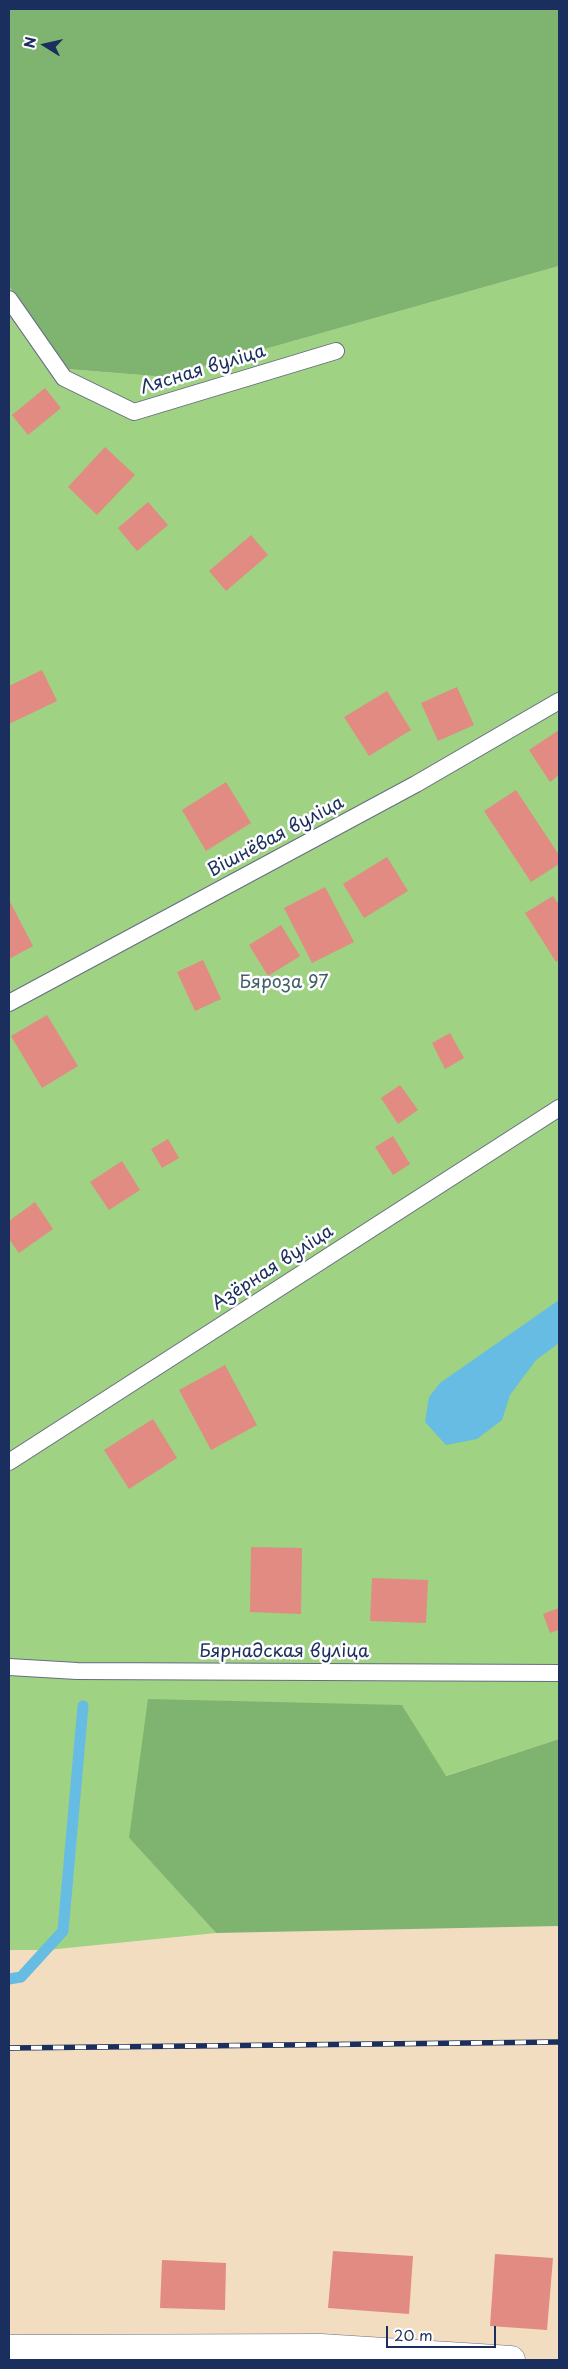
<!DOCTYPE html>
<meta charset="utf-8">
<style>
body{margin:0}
#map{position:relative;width:568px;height:2369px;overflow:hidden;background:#f3ddc0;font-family:"Playpen Sans",sans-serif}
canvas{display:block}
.frame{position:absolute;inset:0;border:10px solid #1b2f5e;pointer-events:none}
.north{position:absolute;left:20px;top:20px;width:50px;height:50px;-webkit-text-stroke:4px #fff;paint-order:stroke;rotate:280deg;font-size:14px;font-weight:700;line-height:20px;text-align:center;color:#1b2f5e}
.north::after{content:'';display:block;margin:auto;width:18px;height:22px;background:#1b2f5e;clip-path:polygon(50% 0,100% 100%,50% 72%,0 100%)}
.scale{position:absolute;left:386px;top:2326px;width:110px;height:22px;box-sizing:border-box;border:2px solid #1b2f5e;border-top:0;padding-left:6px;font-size:15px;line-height:18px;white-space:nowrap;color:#1b2f5e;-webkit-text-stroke:4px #fff;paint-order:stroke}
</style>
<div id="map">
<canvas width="568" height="2369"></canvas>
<div class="frame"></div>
<div class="north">N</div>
<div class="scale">20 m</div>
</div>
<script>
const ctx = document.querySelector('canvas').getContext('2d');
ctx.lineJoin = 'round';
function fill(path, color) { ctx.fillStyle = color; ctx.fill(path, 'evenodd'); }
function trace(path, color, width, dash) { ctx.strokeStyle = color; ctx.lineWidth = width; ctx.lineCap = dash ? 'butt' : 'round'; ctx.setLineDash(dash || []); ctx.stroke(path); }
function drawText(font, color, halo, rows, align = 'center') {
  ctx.font = font + ' "Playpen Sans",sans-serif'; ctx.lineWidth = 5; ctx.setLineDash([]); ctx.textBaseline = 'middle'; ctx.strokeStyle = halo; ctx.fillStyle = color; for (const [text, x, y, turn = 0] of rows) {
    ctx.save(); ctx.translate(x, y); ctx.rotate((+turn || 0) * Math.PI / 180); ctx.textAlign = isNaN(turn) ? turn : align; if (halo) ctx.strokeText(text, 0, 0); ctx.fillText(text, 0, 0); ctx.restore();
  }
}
const green = new Path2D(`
 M559 266V1739L445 1776 402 1705 129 1838 216 1933 47 1950H9V286L67 369 166 377Z`);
const forest = new Path2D(`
 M9 9H559V266L166 377 67 369 9 286Z
 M148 1699 402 1705 446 1776 559 1739V1926L216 1933 129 1838Z`);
const water = new Path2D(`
 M559 1300V1343L536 1360 510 1395 502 1420 477 1439 446 1445 425 1422 429 1397 440 1383Z`);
const stream = new Path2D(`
 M9 1979 21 1977 63 1931 83 1706`);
const building = new Path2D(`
 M45 388 61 408 28 435 12 415Z
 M105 447 135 475 97 515 68 487Z
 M148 502 168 525 137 551 118 528Z
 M251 535 268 555 226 591 209 571Z
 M42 670 57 701 9 724V686Z
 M457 687 474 725 438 741 421 703Z
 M387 691 411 730 369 756 344 717Z
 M559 730V775L550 782 529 750Z
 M226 782 251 823 206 851 182 810Z
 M516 790 559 855V864L531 882 484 811Z
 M387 857 408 891 364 918 343 884Z
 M325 887 354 942 312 963 284 908Z
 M553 896 559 905V960L556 962 525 913Z
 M9 900 33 946 9 959Z
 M281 925 300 956 268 976 249 945Z
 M203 960 221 999 195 1011 177 972Z
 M47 1015 78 1066 42 1088 11 1036Z
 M450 1033 464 1058 445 1069 432 1043Z
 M400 1085 418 1110 398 1124 381 1098Z
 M393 1136 410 1164 393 1175 375 1147Z
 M168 1139 179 1158 162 1168 151 1149Z
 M122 1161 140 1190 109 1210 90 1182Z
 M35 1202 53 1229 19 1253 9 1239V1221Z
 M225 1365 257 1425 211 1450 179 1390Z
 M153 1419 177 1458 129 1489 104 1450Z
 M251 1547 302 1548 301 1614 250 1612Z
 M372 1578 428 1580 426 1623 370 1621Z
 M559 1608V1630L550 1633 543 1614Z
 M333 2251 413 2256 409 2314 328 2308Z
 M495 2254 553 2258 547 2330 490 2326Z
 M162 2260 226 2263 225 2310 160 2308Z`);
const service = new Path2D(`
 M9 299 64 378 134 412 336 351
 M9 1003 416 784 559 701
 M9 1462 559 1108
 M9 1667 77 1671 559 1673`);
const minor = new Path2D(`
 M9 2349 321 2348 511 2360`);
const rail = new Path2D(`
 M9 2048 559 2042`);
const streetNames = [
 ["Лясная вуліца",203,370,-17],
 ["Вішнёвая вуліца",276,837,-28],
 ["Азёрная вуліца",273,1268,-33],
 ["Бярнадская вуліца",284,1652]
];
const parkNames = [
 ["Бяроза 97",284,983]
];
fill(green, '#9fd282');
fill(forest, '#7fb470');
fill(water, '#67bce3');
trace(stream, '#67bce3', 11);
fill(building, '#e28b82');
trace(service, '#676c80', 18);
trace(minor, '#676c80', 29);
trace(service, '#fff', 16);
trace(minor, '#fff', 28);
trace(rail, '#1b2f5e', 5.5);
trace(rail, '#fff', 4, [11]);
drawText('18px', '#1b2f5e', '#fff', streetNames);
drawText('18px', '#436069', '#fff', parkNames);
</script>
